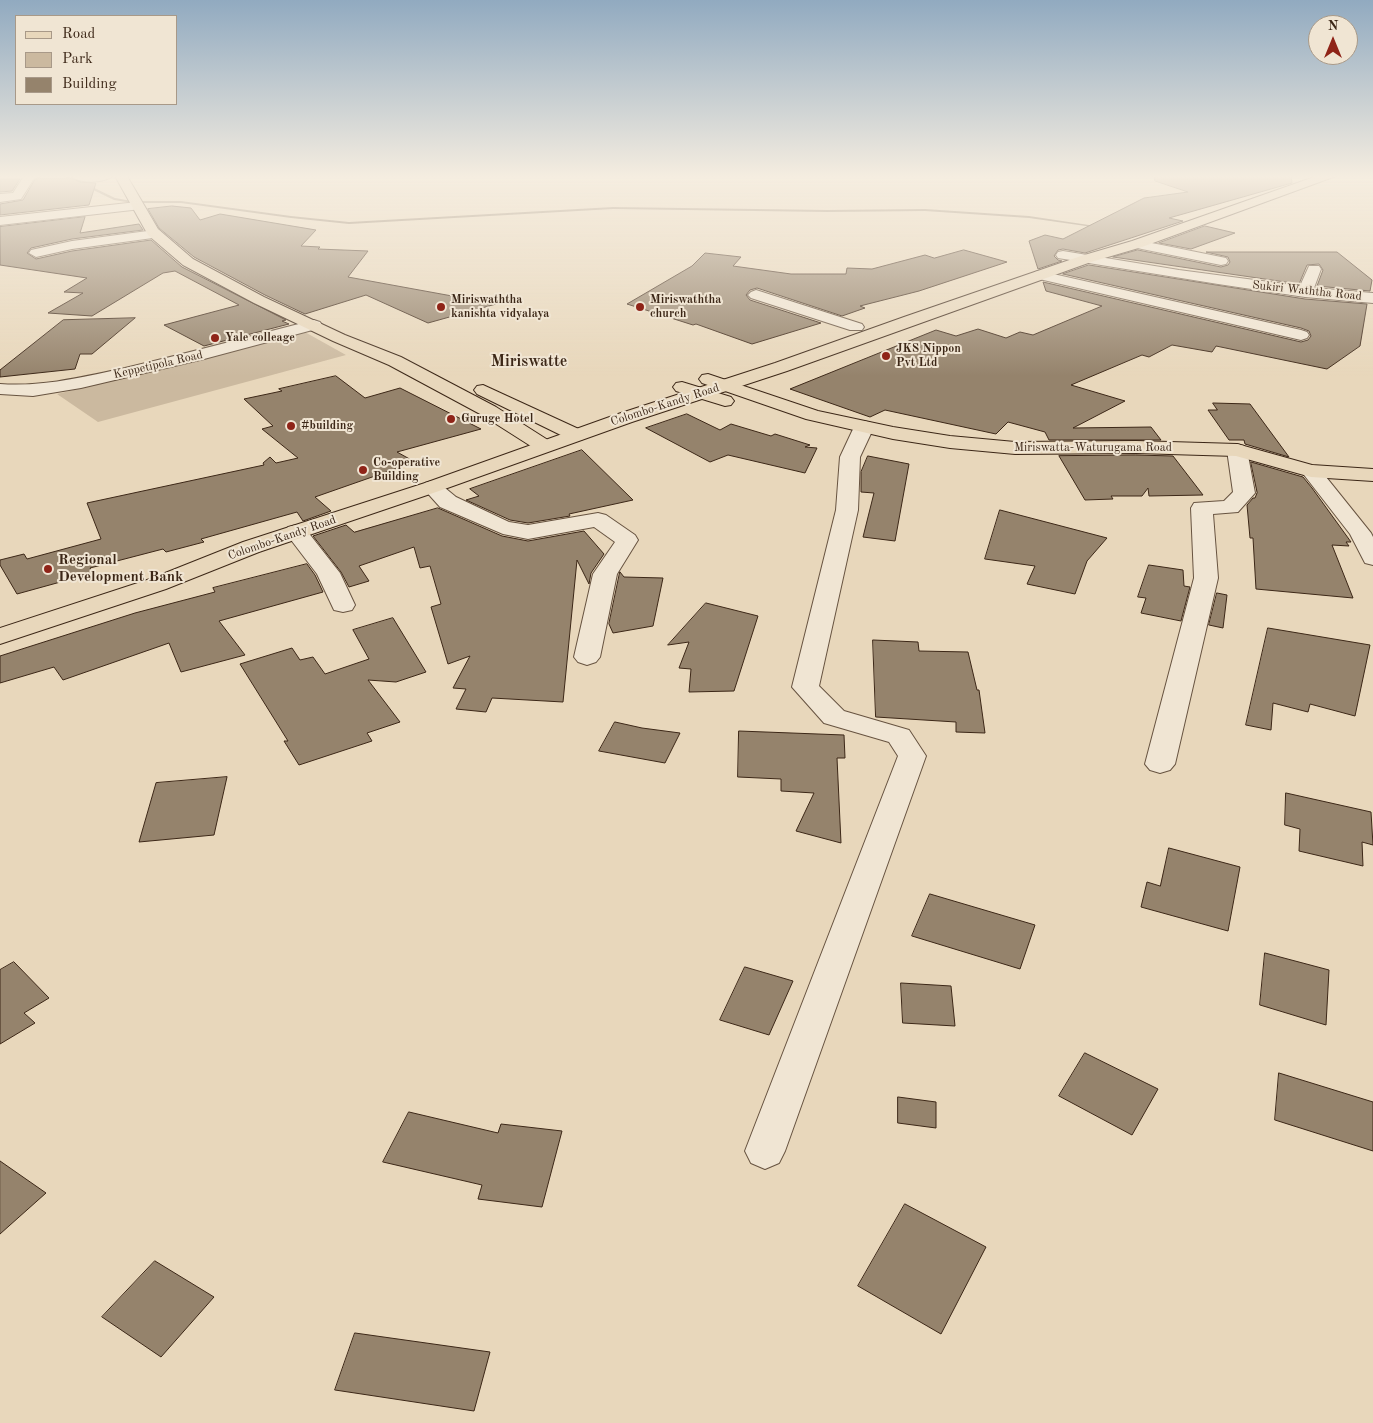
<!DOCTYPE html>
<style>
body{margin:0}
#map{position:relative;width:1373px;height:1423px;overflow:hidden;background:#e8d7bb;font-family:"Old Standard TT",serif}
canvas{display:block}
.legend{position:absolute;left:15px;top:15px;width:162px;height:90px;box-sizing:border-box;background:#f0e5d3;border:1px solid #a89988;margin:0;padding:6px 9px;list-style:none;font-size:15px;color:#3c2717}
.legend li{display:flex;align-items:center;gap:10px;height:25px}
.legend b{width:25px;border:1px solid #a89988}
.north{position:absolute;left:1308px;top:15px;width:50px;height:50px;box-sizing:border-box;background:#f0e5d3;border:1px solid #a89988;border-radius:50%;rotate:0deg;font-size:14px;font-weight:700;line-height:20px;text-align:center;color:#3c2717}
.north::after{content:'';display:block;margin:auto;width:18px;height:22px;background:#8f2418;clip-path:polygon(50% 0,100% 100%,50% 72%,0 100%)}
</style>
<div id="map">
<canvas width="1373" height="1423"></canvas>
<ul class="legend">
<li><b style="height:6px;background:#e8d7bb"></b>Road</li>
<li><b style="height:14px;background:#cbb99f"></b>Park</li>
<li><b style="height:14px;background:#95836c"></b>Building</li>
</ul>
<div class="north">N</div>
</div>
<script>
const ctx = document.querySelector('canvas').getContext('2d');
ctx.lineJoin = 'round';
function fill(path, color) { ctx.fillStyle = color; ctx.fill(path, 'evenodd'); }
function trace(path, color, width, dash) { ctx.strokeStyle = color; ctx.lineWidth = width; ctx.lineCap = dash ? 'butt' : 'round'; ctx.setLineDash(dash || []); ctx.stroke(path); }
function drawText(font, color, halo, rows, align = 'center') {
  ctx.font = font + ' "Old Standard TT",serif'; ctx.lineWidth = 4; ctx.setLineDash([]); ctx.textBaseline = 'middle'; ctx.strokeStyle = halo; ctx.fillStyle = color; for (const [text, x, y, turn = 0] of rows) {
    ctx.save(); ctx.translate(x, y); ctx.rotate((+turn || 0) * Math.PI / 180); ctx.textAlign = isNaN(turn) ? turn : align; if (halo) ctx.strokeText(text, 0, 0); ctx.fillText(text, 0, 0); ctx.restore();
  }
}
const green = new Path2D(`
 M303 331 346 355 98 422 57 394 197 361Z`);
const stream = new Path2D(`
 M64 176H70L115 198 132 201H181L291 216 349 222 613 207 827 210 925 209 1029 216 1102 227 1100 228 1029 218 925 211 827 212 613 209 349 224 291 218 181 203H132L114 200Z`);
const building = new Path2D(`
 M1155 176H1291L1292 183 1169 218 1183 221 1085 253 1063 249 1058 250 1054 256 1058 260 1062 261 1038 269 1029 241 1045 235 1063 239 1144 198 1188 192 1155 181Z
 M39 178H71L80 182 96 183 89 205 0 215V204L23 200 34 181Z
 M0 179H20L12 191 0 192Z
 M172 206 191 208 200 220 220 214 316 230 301 246 320 247 318 249 368 251 348 277 496 304 428 323 366 295 305 314 265 295 194 257 159 228 148 209Z
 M85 217 80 233 139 224 143 230 72 239 31 248 27 253 36 259 72 251 151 240 182 267 286 320 282 321 289 324 204 346 164 325 239 305 175 271 163 273 92 316 48 313 83 293 64 292 87 278 0 265V227Z
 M1205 226 1235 233 1191 249 1159 243Z
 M964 250 1007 262 919 291 860 306 865 308 842 316 757 288 750 290 746 295 750 300 821 323 752 344 696 324 693 325 627 304 692 266 705 253 741 257 733 266 791 274H846L847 268 872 269 925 255 934 258Z
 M1138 250 1221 267 1228 265 1230 262 1228 257 1206 252H1337L1372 280 1370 291 1317 286 1323 270 1319 264 1307 265 1299 284 1113 257Z
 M1089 265 1305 299 1367 304 1360 346 1327 369 1216 346 1212 352 1172 345 1149 357 1142 355 1071 385 1125 401 1073 428 1151 427 1161 440H1049L1045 432 1008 422 996 434 885 410 870 417 790 389 936 330 956 336 978 329 1006 338 1020 332 1033 335 1102 306 1046 291 1043 282 1301 342 1308 340 1311 336 1309 331 1301 328 1063 274Z
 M135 318 92 354H80L75 369 0 377V370L63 320Z
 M336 376 365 398 400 388 481 429 397 452 415 462 315 497 331 511 303 521 297 512 201 539 204 542 166 552 163 549 90 568 93 573 17 594 0 565V560L24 554 27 559 101 539 87 503 264 465 263 463 270 457 276 463 298 458 262 429 273 426 244 399 282 391 279 389Z
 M1213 403 1250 404 1289 457 1245 444 1244 440H1229L1208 410H1217Z
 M687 414 720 430 731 424 771 436 775 434 810 445 805 447 817 448 805 473 728 455 710 462 646 428Z
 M582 450 633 500 569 514 570 516 528 523 510 520 466 500 479 496 470 489Z
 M1136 455 1173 456 1203 495 1149 496 1148 488 1142 496H1111L1113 499 1085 500 1059 456Z
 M868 456 909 464 895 541 863 537 874 493 861 492V472Z
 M1251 462 1303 477 1312 488 1351 542H1346L1349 546 1332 545 1353 598 1256 589 1253 538H1250L1247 505 1253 498H1255L1257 493Z
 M438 508 502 536 528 541 584 531 604 554 591 573 589 584 577 560 563 702 492 698 486 712 456 709 466 689 453 688 470 656 448 664 431 607 441 604 430 566 420 568 414 547 359 566 369 581 349 587 341 572 313 536 346 525 354 532Z
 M1000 510 1107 538 1087 561 1075 594 1027 584 1035 566 985 559Z
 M307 564 315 575 323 592 219 621 245 655 181 672 169 643 63 680 54 667 0 683V656L135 613 215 592 213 588Z
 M1149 565 1183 570 1184 586 1190 587 1181 621 1141 613 1146 598 1138 597Z
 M620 572 624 577 663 578 653 626 613 633 609 624Z
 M1217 593 1227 595 1223 628 1209 625Z
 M706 603 758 616 734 691 689 692 691 669 679 668 689 642 668 645Z
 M393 618 426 672 396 682 368 680 400 722 367 733 372 741 299 765 284 741H288L240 664 292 648 300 660 313 657 325 674 369 659 353 630Z
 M1268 628 1370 645 1355 716 1310 704 1308 712 1273 703 1271 730 1246 725Z
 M873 640 918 642 919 651 968 652 977 690H979L985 733 956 732V722L876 717Z
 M615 722 642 728 680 733 665 763 599 751Z
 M739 731 844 735 845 758H837L841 843 796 831 814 793 781 791V779L738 777Z
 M227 777 214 835 139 842 156 783Z
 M1286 793 1371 812 1373 845 1362 842 1363 866 1299 851 1300 829 1285 825Z
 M1169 848 1240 867 1228 931 1141 907 1147 882 1160 886Z
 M930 894 1035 925 1020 969 912 936Z
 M1265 953 1329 970 1326 1025 1260 1005Z
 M14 962 49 998 24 1013 35 1023 0 1044V970Z
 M745 967 793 981 769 1035 720 1020Z
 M901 983 951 986 955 1026 903 1023Z
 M1085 1053 1158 1089 1132 1135 1059 1096Z
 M1279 1073 1373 1102V1151L1275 1120Z
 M898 1097 936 1102V1128L898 1123Z
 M409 1112 498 1133 501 1124 562 1131 542 1207 478 1199 482 1185 383 1162Z
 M0 1161 46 1193 0 1234Z
 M905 1204 986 1247 941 1334 858 1286Z
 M155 1261 214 1297 161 1357 102 1317Z
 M355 1333 490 1352 474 1411 335 1390Z`);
const minor = new Path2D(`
 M24 176H39L33 180 21 199 0 202V194L13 193Z
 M71 176H113C104 183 80 184 71 176Z
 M137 202 143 206 141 209 0 225V217Z
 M155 230 160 231 162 234 160 237 72 249 36 257 29 253 31 250 72 241Z
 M1137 240 1221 257 1226 258 1228 261 1226 264 1221 265 1132 247 1130 244Z
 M1063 251 1179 270 1300 286 1309 266H1319L1321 269 1314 288 1373 293V303L1305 297 1218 284 1058 258 1056 255 1058 252Z
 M1040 271 1301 330 1307 332 1309 335 1307 338 1301 340 1035 278 1033 275 1035 272Z
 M756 290 862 324 864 327 862 330H850L751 298 748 295 751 292Z
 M314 320 320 322 322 325 320 328 204 359 81 388 33 396 0 394V384C43 387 83 377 125 368 188 353 251 336 314 320Z
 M864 421 871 423 874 427 860 457 858 510 819 686 844 711 909 730 926 756 785 1151 779 1163 765 1169 751 1163 745 1151 898 756 889 742 824 723 792 687 836 510 840 457 854 427 857 423Z
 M1237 444 1244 446 1247 450 1255 493 1238 512 1213 514 1218 578 1175 764 1170 770 1160 773 1150 770 1145 764 1194 578 1191 508 1194 503 1224 501 1233 492 1227 450 1230 446Z
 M1311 465 1318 467 1371 533 1373 537V565L1365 563 1350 534 1301 471 1304 467Z
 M432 481 439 483 456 497 509 522 528 525 598 513 606 515 635 535 638 540 617 574 600 657 596 662 587 665 578 662 574 657 593 574 615 542 594 527 528 539 503 534 440 507 422 487 425 483Z
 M296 525 304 527 340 573 355 605 352 610 343 612 334 610 317 574 285 532 288 527Z`);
const major = new Path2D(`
 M115 176H127L158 229 193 259 264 297 345 335 401 357 496 407 551 442 554 446 551 450 544 452 537 450 482 415 389 365 333 341 254 303 183 265 148 235Z
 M708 374 818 411 893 427 950 436 1015 442 1136 441 1237 444 1312 465 1373 469V481L1311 477 1236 456 1136 453 1015 454 950 448 893 439 806 419 702 383 699 379 702 375Z
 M682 382 731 397 734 401 731 405 725 406 676 391 673 387 676 383Z
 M483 385 583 431 586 435 583 439 576 441 569 439 477 394 474 390 477 386Z`);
const highway = new Path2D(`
 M1317 176H1336L1142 247 1091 262 787 371 632 422 439 491 259 552 166 589 0 644V628L150 579 243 542 425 483 618 414 775 363 904 317 1081 256 1132 241Z`);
const markers = [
 [441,307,5,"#8f2418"],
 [640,307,5,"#8f2418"],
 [215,338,5,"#8f2418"],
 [886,356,5,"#8f2418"],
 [451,419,5,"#8f2418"],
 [291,426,5,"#8f2418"],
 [363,470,5,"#8f2418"],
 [48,569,5,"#8f2418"]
];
const farStreetnames = [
 ["Sukiri Waththa Road",1307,291,6],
 ["Keppetipola Road",158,365,-13],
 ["Colombo-Kandy Road",665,405,-18],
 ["Miriswatta-Waturugama Road",1093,448],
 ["Colombo-Kandy Road",282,538,-19]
];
const farPoinames = [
 ["Miriswaththa",451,300],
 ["kanishta vidyalaya",451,314],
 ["Miriswaththa",650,300],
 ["church",650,314],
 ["Yale colleage",225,338],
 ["JKS Nippon",896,349],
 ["Pvt Ltd",896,363],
 ["Guruge Hotel",461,419],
 ["#building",301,426],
 ["Co-operative",373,463],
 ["Building",373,477]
];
const poiNames = [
 ["Regional",58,560],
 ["Development Bank",58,577]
];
const farDistrictnames = [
 ["Miriswatte",529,362]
];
fill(green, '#cbb99f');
fill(stream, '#806d58');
fill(building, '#95836c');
trace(building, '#3c2717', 1);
trace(minor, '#675340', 2);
trace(major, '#3c2717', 2);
trace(highway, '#3c2717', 2);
fill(minor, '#f0e5d3');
fill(major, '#e8d7bb');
fill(highway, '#e8d7bb');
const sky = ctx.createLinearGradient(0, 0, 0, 376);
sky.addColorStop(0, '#91aac0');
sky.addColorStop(0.47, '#f5ede0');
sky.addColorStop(1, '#f5ede000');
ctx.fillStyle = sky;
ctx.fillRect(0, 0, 1373, 376);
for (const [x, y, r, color] of markers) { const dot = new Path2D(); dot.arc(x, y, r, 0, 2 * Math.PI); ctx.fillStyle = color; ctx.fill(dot); trace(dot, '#f0e5d3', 2); }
drawText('12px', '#3c2717', '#f0e5d3', farStreetnames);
drawText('bold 12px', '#3c2717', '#f0e5d3', farPoinames, 'left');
drawText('bold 15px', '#3c2717', '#f0e5d3', poiNames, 'left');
drawText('bold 16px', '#3c2717', '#f0e5d3', farDistrictnames);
</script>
